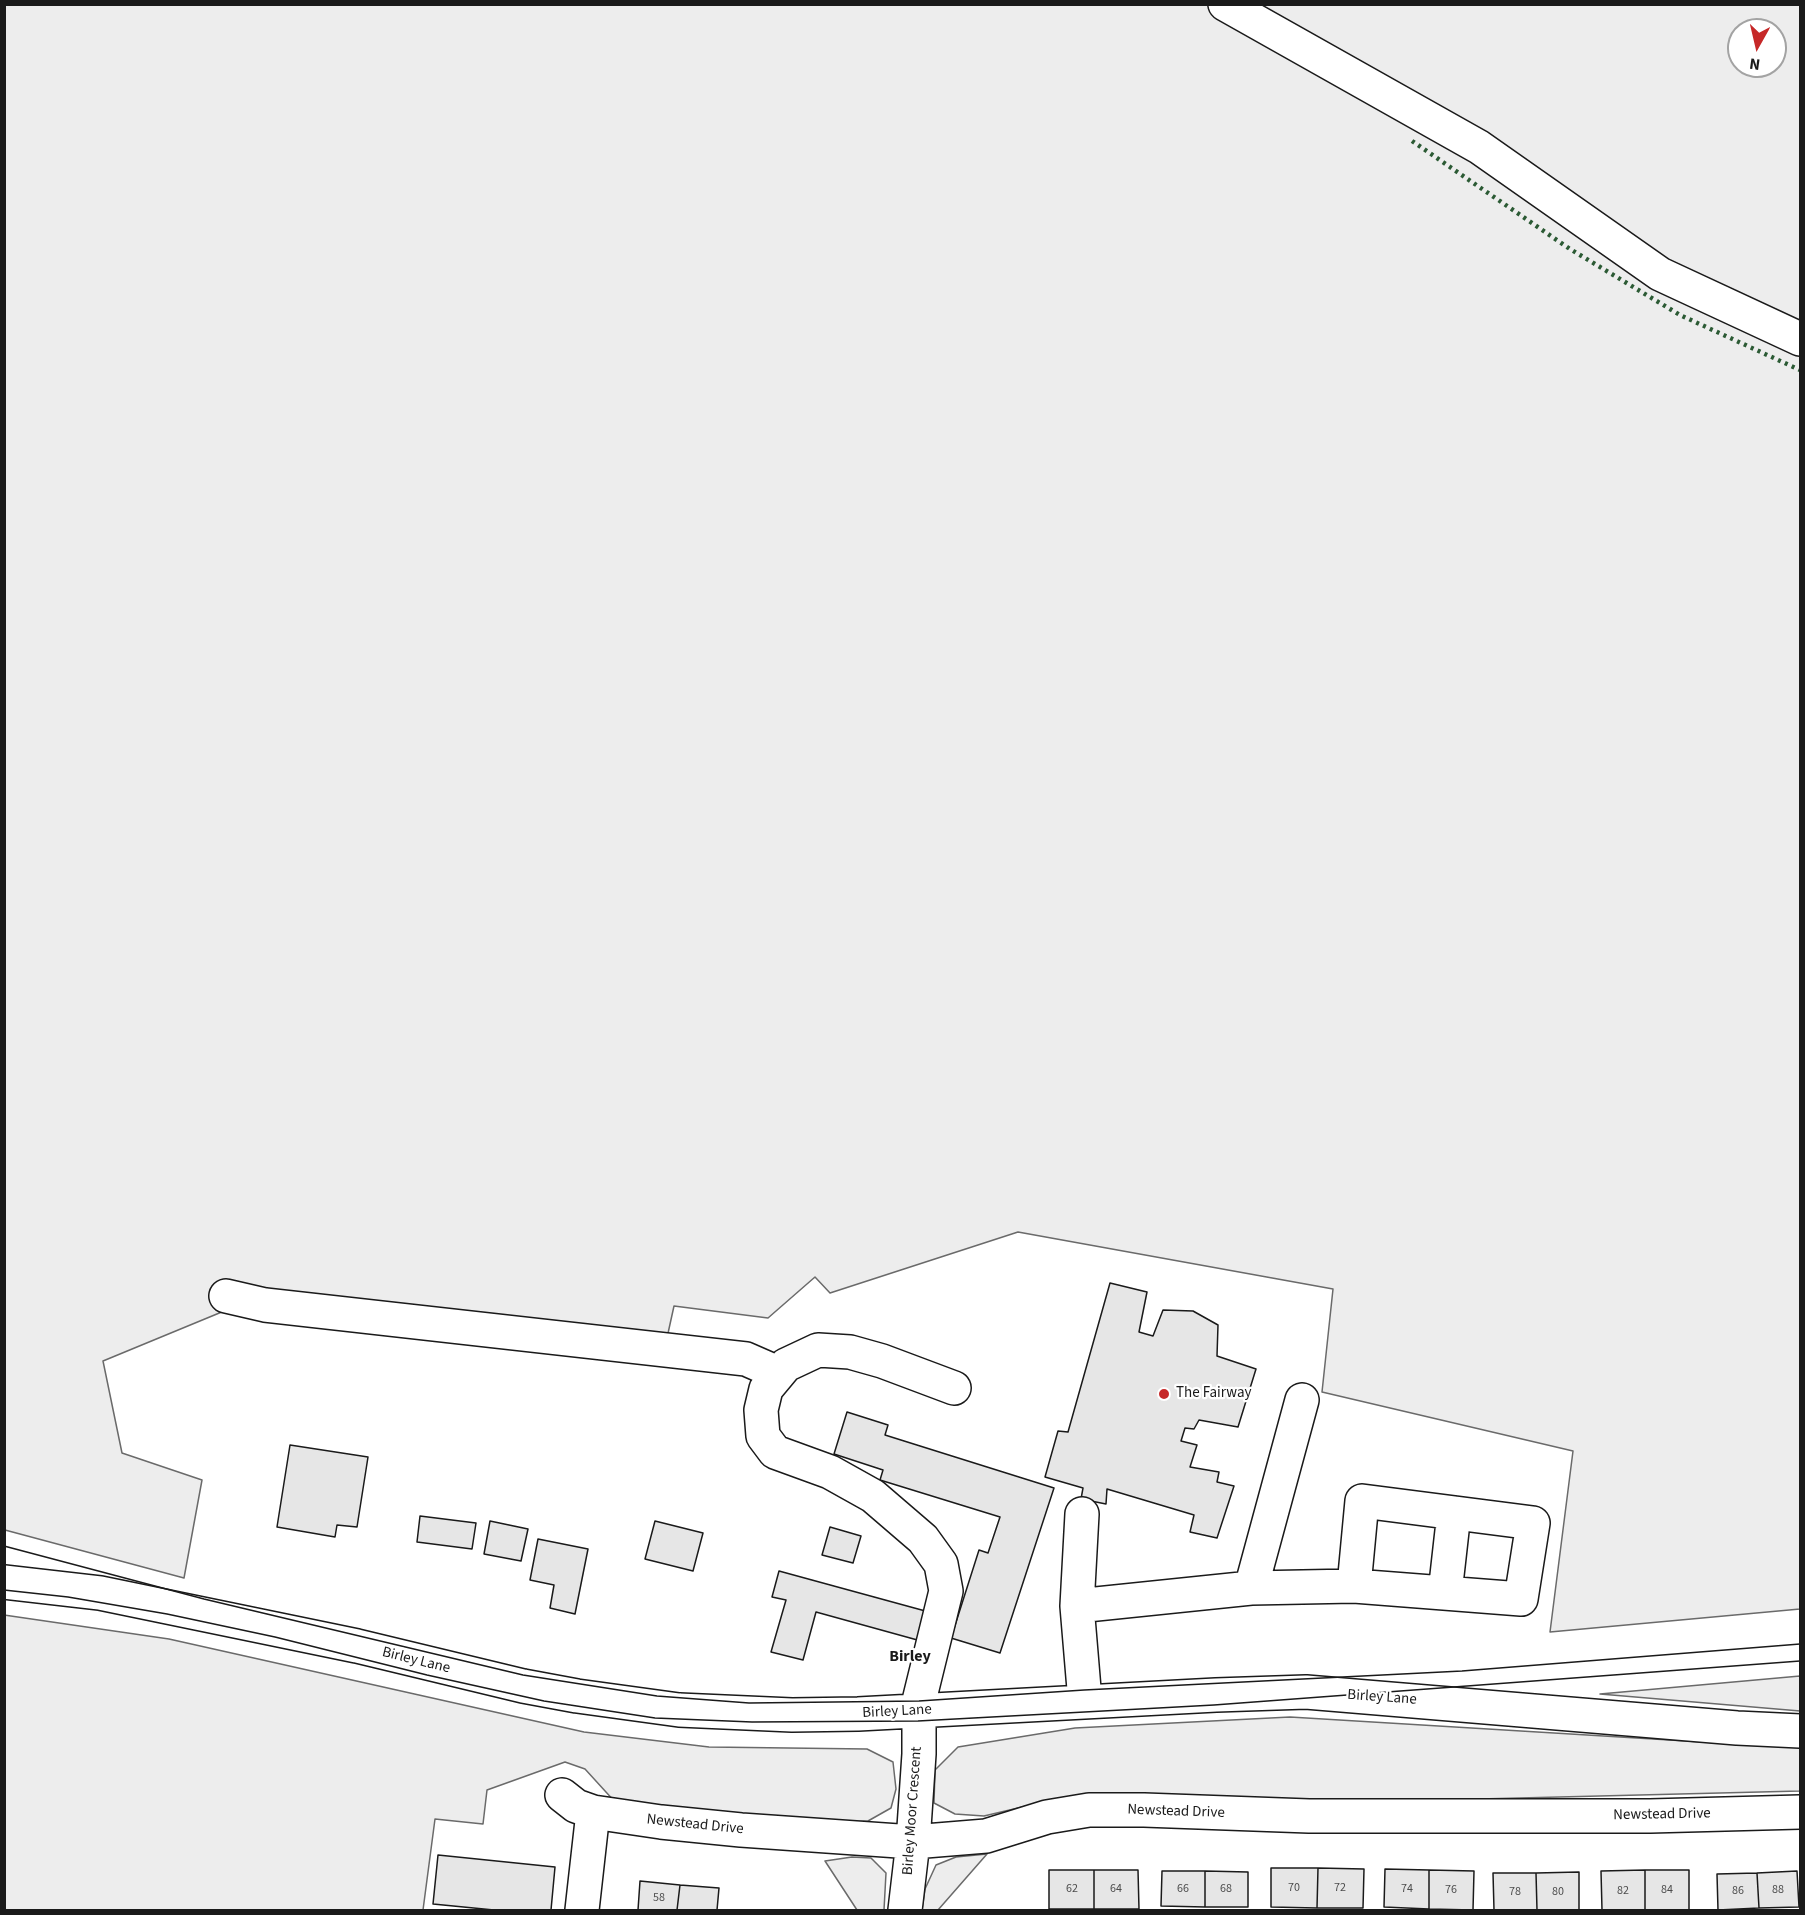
<!DOCTYPE html>
<style>
body{margin:0}
#map{position:relative;width:1805px;height:1915px;overflow:hidden;background:#fff;font-family:"Source Sans 3",sans-serif}
canvas{display:block}
.frame{position:absolute;inset:0;border:6px solid #1a1a1a;pointer-events:none}
.north{position:absolute;left:1727px;top:18px;width:60px;height:60px;box-sizing:border-box;background:#fff;border:2px solid #a3a3a3;border-radius:50%;rotate:188deg;font-size:16px;font-weight:700;line-height:24px;text-align:center;color:#1a1a1a}
.north::after{content:'';display:block;margin:auto;width:21px;height:27px;background:#c62828;clip-path:polygon(50% 0,100% 100%,50% 72%,0 100%)}
</style>
<div id="map">
<canvas width="1805" height="1915"></canvas>
<div class="frame"></div>
<div class="north">N</div>
</div>
<script>
const ctx = document.querySelector('canvas').getContext('2d');
ctx.lineJoin = 'round';
function fill(path, color) { ctx.fillStyle = color; ctx.fill(path, 'evenodd'); }
function trace(path, color, width, dash) { ctx.strokeStyle = color; ctx.lineWidth = width; ctx.lineCap = dash ? 'butt' : 'round'; ctx.setLineDash(dash || []); ctx.stroke(path); }
function drawText(font, color, halo, rows, align = 'center') {
  ctx.font = font + ' "Source Sans 3",sans-serif'; ctx.lineWidth = 4.5; ctx.setLineDash([]); ctx.textBaseline = 'middle'; ctx.strokeStyle = halo; ctx.fillStyle = color; for (const [text, x, y, turn = 0] of rows) {
    ctx.save(); ctx.translate(x, y); ctx.rotate((+turn || 0) * Math.PI / 180); ctx.textAlign = isNaN(turn) ? turn : align; if (halo) ctx.strokeText(text, 0, 0); ctx.fillText(text, 0, 0); ctx.restore();
  }
}
const green = new Path2D(`
 M4 5H1800V1609L1550 1632 1573 1451 1322 1392 1333 1289 1018 1232 830 1293 815 1277 768 1318 674 1306 663 1356 229 1309 103 1361 122 1453 202 1480 184 1578 5 1530ZM1739 30H1775V66H1739Z
 M4 1615 169 1639 584 1732 709 1747 867 1749 893 1762 896 1789 891 1808 868 1821 802 1825 616 1803 585 1769 565 1762 487 1790 483 1824 435 1819 423 1910H5Z
 M1800 1676V1711L1600 1694Z
 M1290 1717 1752 1745 1800 1746V1791L1439 1800 1065 1797 984 1816 955 1814 934 1803 935 1770 958 1747 1075 1728Z
 M987 1854 938 1910H922L925 1889 936 1865 956 1857Z
 M852 1857 871 1858 886 1873 884 1910H857L825 1861Z`);
const building = new Path2D(`
 M1110 1283 1147 1292 1139 1332 1153 1336 1163 1310 1193 1311 1218 1325 1217 1356 1256 1369 1238 1427 1199 1420 1194 1429 1185 1428 1181 1441 1197 1445 1190 1467 1219 1472 1217 1482 1234 1486 1217 1538 1190 1532 1194 1515 1107 1489 1106 1504 1081 1499 1083 1488 1045 1477 1058 1431 1068 1432Z
 M847 1412 888 1425 885 1435 1054 1488 1000 1653 951 1638 979 1550 988 1553 1000 1517 880 1480 883 1470 834 1454Z
 M290 1445 368 1457 357 1527 337 1525 335 1537 277 1527Z
 M420 1516 476 1523 472 1549 417 1542Z
 M490 1521 528 1529 521 1561 484 1554Z
 M655 1521 703 1533 693 1571 645 1559Z
 M830 1527 861 1536 853 1563 822 1555Z
 M538 1539 588 1549 575 1614 550 1608 554 1585 530 1580Z
 M779 1571 929 1612 921 1641 816 1612 803 1660 771 1652 786 1600 772 1597Z
 M438 1855 555 1867 551 1910H494L433 1904Z
 M1271 1868H1318L1317 1908 1271 1907Z
 M1318 1868 1364 1869 1363 1908H1317Z
 M1385 1869 1429 1870V1909L1384 1907Z
 M1049 1870H1094V1909H1049Z
 M1094 1870H1138L1139 1909H1094Z
 M1429 1870 1474 1871 1473 1910 1429 1909Z
 M1645 1870V1910H1602L1601 1871Z
 M1645 1870H1689V1910H1645Z
 M1162 1871H1205V1907L1161 1906Z
 M1205 1871 1248 1872V1907H1205Z
 M1797 1871 1799 1907 1759 1908 1757 1873Z
 M1579 1872V1910H1537L1536 1873Z
 M1493 1873H1536L1537 1910H1494Z
 M1757 1873 1759 1908 1718 1910 1717 1874Z
 M640 1881 680 1885 677 1910H638Z
 M680 1885 719 1888 717 1910H677Z`);
const minor = new Path2D(`
 M1225 4 1479 147 1660 274 1800 339
 M226 1296 265 1305 746 1359 778 1373
 M4 1582 100 1593 357 1646 523 1686 577 1696 679 1710 792 1715 858 1714 1216 1695 1306 1692 1737 1728 1800 1731
 M1251 1588 1302 1400
 M1445 1593 1454 1513
 M1077 1606 1082 1514
 M1085 1701 1077 1606 1251 1588 1354 1586 1521 1599 1533 1523 1362 1501 1354 1586
 M562 1795 576 1806 593 1812 661 1822 741 1830 913 1842 986 1836 1047 1817 1089 1810H1144L1309 1816H1650L1800 1812
 M582 1910 593 1812
 M905 1910 913 1842 919 1754V1701L946 1591 941 1564 923 1539 873 1496 830 1472 775 1452 763 1436 761 1410 766 1389 786 1365 818 1350 850 1352 882 1361 954 1388`);
const tram = new Path2D(`
 M4 1546 204 1599 523 1675 657 1696 749 1703 919 1701 1084 1690 1462 1671 1800 1644
 M4 1590 68 1597 167 1614 275 1637 427 1675 544 1701 655 1718 752 1722 918 1721 1214 1705 1800 1661`);
const hedge = new Path2D(`
 M1412 141 1570 249 1680 315 1800 370`);
const markers = [
 [1164,1394,6,"#c62828"]
];
const numberNames = [
 ["70",1294,1888],
 ["72",1340,1888],
 ["62",1072,1889],
 ["64",1116,1889],
 ["66",1183,1889],
 ["68",1226,1889],
 ["74",1407,1889],
 ["76",1451,1890],
 ["84",1667,1890],
 ["88",1778,1890],
 ["82",1623,1891],
 ["86",1738,1891],
 ["78",1515,1892],
 ["80",1558,1892],
 ["58",659,1898]
];
const poiNames = [
 ["The Fairway",1176,1394]
];
const streetNames = [
 ["Birley Lane",416,1661,14],
 ["Birley Lane",1382,1698,4],
 ["Birley Lane",897,1712,-3],
 ["Birley Moor Crescent",913,1811,-86],
 ["Newstead Drive",1176,1812,2],
 ["Newstead Drive",1662,1815,-1],
 ["Newstead Drive",695,1825,6]
];
const neighbourhoodNames = [
 ["Birley",910,1657]
];
fill(green, '#ededed');
trace(green, '#6a6a6a', 1.5);
fill(building, '#e6e6e6');
trace(building, '#1a1a1a', 1.5);
trace(minor, '#1a1a1a', 36);
trace(minor, '#fff', 33);
trace(tram, '#1a1a1a', 1.5);
trace(hedge, '#2b5a34', 4.5, [3, 4.5]);
for (const [x, y, r, color] of markers) { const dot = new Path2D(); dot.arc(x, y, r, 0, 2 * Math.PI); ctx.fillStyle = color; ctx.fill(dot); trace(dot, '#fff', 2); }
drawText('12px', '#4d4d4d', null, numberNames);
drawText('15px', '#1a1a1a', '#fff', poiNames, 'left');
drawText('15px', '#1a1a1a', '#fff', streetNames);
drawText('bold 16px', '#1a1a1a', '#fff', neighbourhoodNames);
</script>
